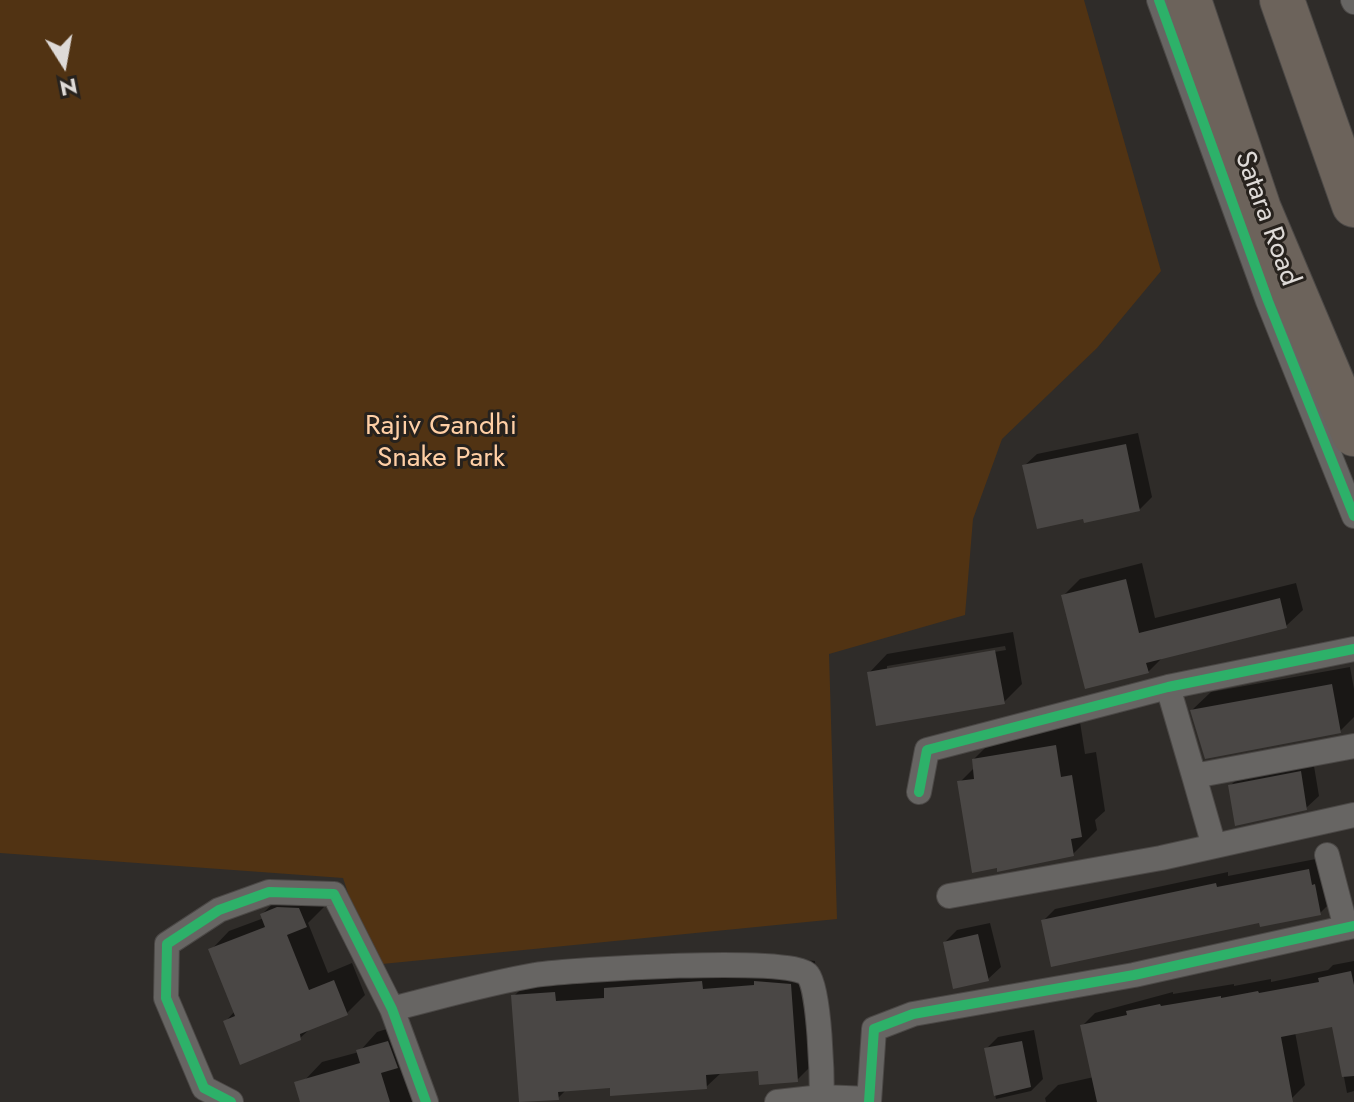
<!DOCTYPE html>
<style>
body{margin:0}
#map{position:relative;width:1354px;height:1102px;overflow:hidden;background:#2f2c29;font-family:Jost,sans-serif}
canvas{display:block}
.north{position:absolute;left:24px;top:24px;width:80px;height:80px;-webkit-text-stroke:6px #27221d;paint-order:stroke;rotate:169deg;font-size:22px;font-weight:700;line-height:32px;text-align:center;color:#dedad7}
.north::after{content:'';display:block;margin:auto;width:28px;height:36px;background:#dedad7;clip-path:polygon(50% 0,100% 100%,50% 72%,0 100%)}
</style>
<div id="map">
<canvas width="1354" height="1102"></canvas>
<div class="north">N</div>
</div>
<script>
const ctx = document.querySelector('canvas').getContext('2d');
ctx.lineJoin = 'round';
function fill(path, color) { ctx.fillStyle = color; ctx.fill(path, 'evenodd'); }
function trace(path, color, width, dash) { ctx.strokeStyle = color; ctx.lineWidth = width; ctx.lineCap = dash ? 'butt' : 'round'; ctx.setLineDash(dash || []); ctx.stroke(path); }
function drawText(font, color, halo, rows, align = 'center') {
  ctx.font = font + ' Jost,sans-serif'; ctx.lineWidth = 6; ctx.setLineDash([]); ctx.textBaseline = 'middle'; ctx.strokeStyle = halo; ctx.fillStyle = color; for (const [text, x, y, turn = 0] of rows) {
    ctx.save(); ctx.translate(x, y); ctx.rotate((+turn || 0) * Math.PI / 180); ctx.textAlign = isNaN(turn) ? turn : align; if (halo) ctx.strokeText(text, 0, 0); ctx.fillText(text, 0, 0); ctx.restore();
  }
}
const green = new Path2D(`
 M0 0H1084L1161 271 1097 348 1002 439 973 519 965 615 829 654 837 919 372 965 343 878 0 853Z`);
const shadow = new Path2D(`
 M1138 433 1152 497 1140 509 1024 466 1037 454Z
 M1142 563 1155 618 1296 583 1303 610 1286 626 1163 657 1148 672 1064 595 1080 579Z
 M1013 632 1022 684 1004 702 869 673 887 654ZM1005 646 1006 650 887 670V666Z
 M1350 667 1354 689V717L1340 731 1192 710 1211 692Z
 M1080 722 1085 754 1096 752 1105 811 1095 820 1097 830 1073 854 960 782 975 767 974 759 998 735Z
 M1313 760 1319 796 1306 808 1230 786 1243 773Z
 M1321 858 1332 901 1320 913 1261 921H1043L1055 909 1228 872V876Z
 M317 890 324 907 308 923 328 973 352 963 365 995 347 1013 311 1028 300 1038 225 1022 235 1011 211 950 229 931 264 918 262 914 281 896Z
 M990 923 1001 967 988 979 945 942 957 930Z
 M780 957 815 961 821 1056 797 1080 759 1069 722 1072 706 1087 611 1086 567 1089 558 1098 514 996 538 972Z
 M1354 961V1091L1347 1093 1334 1024 1295 1032 1305 1085 1292 1098 1271 1102H1046L1045 1098 1058 1085 1094 1077 1082 1026 1095 1013 1173 992V994L1234 984V986L1271 979V982L1328 970 1333 965Z
 M406 1023 401 1062 413 1102H310L304 1081 322 1062 359 1052 377 1032Z
 M1034 1030 1043 1079 1031 1091 996 1099 986 1049 998 1037Z`);
const building = new Path2D(`
 M1126 444 1140 511 1084 523 1083 519 1037 529 1022 465Z
 M1126 579 1139 633 1280 598 1287 628 1146 663 1149 673 1085 689 1061 595Z
 M995 650 1005 704 876 726 867 672Z
 M1332 684 1341 733 1205 759 1190 710Z
 M1056 745 1061 777 1072 775 1082 837 1071 839 1074 856 997 872V868L972 873 957 781 974 779 972 759Z
 M1301 771 1307 810 1235 826 1228 785Z
 M1309 869 1312 885 1315 884 1321 915 1260 927 1259 923 1051 967 1041 920 1216 883 1217 887Z
 M277 907 299 908 307 927 287 935 309 990 334 980 348 1015 300 1034 301 1040 240 1065 223 1021 235 1016 208 949 265 927 260 914Z
 M978 934 989 981 953 989 943 942Z
 M1351 971 1354 985V1076L1342 1077 1332 1027 1281 1037 1293 1102H1097L1080 1025 1127 1015 1126 1011 1160 1004 1161 1006 1221 996V998L1258 991 1259 993 1319 982 1318 978Z
 M702 981 703 989 754 985V981L791 984 798 1082 759 1085 758 1071 706 1075 707 1089 610 1096V1088L558 1092 559 1100 519 1102 511 995 555 992 556 1001 604 998V988Z
 M388 1041 398 1068 381 1073 390 1102H300L294 1082 360 1063 356 1050Z
 M1022 1041 1031 1087 994 1096 984 1048Z`);
const street = new Path2D(`
 M1159 0 1268 301 1354 516
 M1353 0 1354 2
 M1168 687 1194 776
 M919 792 927 750 1168 687 1354 649
 M1214 846 1194 776 1354 746
 M1327 855 1346 928
 M949 896 1161 858 1354 815
 M392 1009C440 997 488 983 535 975 569 970 794 955 808 975 820 990 822 1079 822 1102
 M231 1102 204 1088 166 998 167 944 219 910 269 892 334 894 392 1009 426 1102
 M777 1102 822 1097 869 1099
 M869 1102 874 1029 913 1014 1134 975 1354 926`);
const highway = new Path2D(`
 M1189 0 1259 209 1354 434
 M1282 0 1354 205`);
const cycleway = new Path2D(`
 M1159 0 1268 301 1354 516
 M919 792 927 750 1168 687 1354 649
 M231 1102 204 1088 166 998 167 944 219 910 269 892 334 894 392 1009 426 1102
 M869 1102 874 1029 913 1014 1134 975 1354 926`);
const streetNames = [
 ["Satara Road",1266,219,70]
];
const parkNames = [
 ["Rajiv Gandhi",441,427],
 ["Snake Park",441,459]
];
fill(green, '#513313');
fill(shadow, '#0007');
fill(building, '#4a4745');
trace(street, '#4b4846', 26);
trace(highway, '#4b4846', 46);
trace(street, '#676563', 24);
trace(highway, '#6c635b', 44);
trace(cycleway, '#2db169', 10);
drawText('28px', '#dedad7', '#27221d', streetNames);
drawText('28px', '#ffcfa5', '#27221d', parkNames);
</script>
